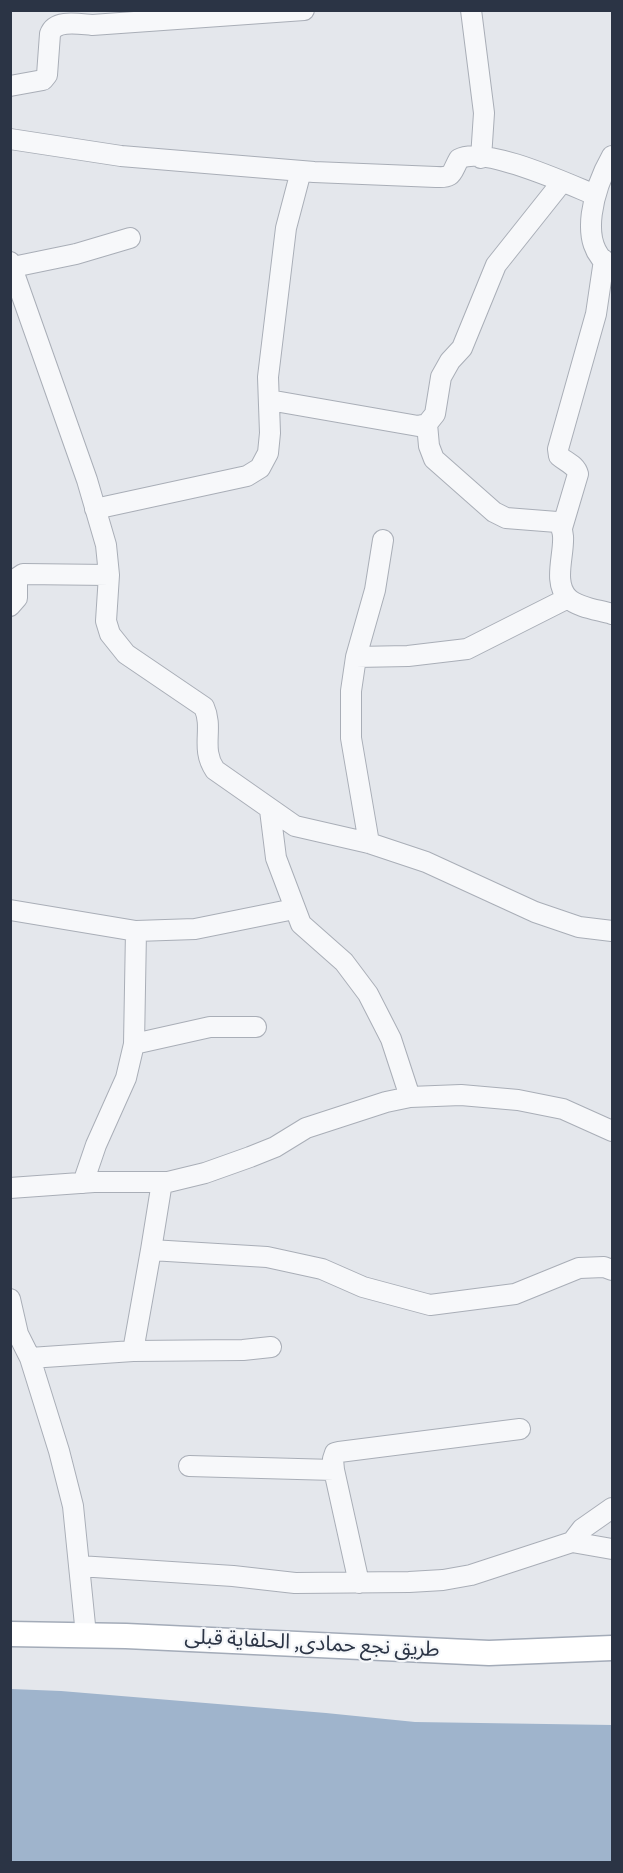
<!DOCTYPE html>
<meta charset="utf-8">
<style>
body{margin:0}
#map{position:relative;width:623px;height:1873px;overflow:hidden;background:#e4e7ec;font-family:"Source Sans 3",sans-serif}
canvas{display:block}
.frame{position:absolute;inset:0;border:12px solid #2b3445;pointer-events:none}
</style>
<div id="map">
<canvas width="623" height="1873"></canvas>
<div class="frame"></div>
</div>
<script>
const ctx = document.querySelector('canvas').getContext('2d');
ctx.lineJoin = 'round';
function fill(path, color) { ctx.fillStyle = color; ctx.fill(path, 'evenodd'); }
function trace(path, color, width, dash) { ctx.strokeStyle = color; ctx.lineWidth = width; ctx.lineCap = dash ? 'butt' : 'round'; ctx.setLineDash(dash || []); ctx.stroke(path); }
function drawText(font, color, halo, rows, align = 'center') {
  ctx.font = font + ' "Source Sans 3","Noto Sans Arabic",sans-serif'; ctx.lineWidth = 4.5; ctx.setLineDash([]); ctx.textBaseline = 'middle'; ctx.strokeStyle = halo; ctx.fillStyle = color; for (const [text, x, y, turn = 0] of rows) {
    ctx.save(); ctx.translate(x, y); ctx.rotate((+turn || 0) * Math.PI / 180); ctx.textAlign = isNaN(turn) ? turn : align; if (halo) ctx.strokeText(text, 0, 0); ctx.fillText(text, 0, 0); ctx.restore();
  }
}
const water = new Path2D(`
 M11 1689 61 1691 326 1713 415 1722 612 1725V1862H11Z`);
const minor = new Path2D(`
 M471 10 484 113 481 158
 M10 86 43 80 47 75 50 34C55 19 79 24 92 25L304 10
 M10 139 121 156 314 172 436 177C454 178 451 173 459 159 484 145 568 184 595 195
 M612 156C596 184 574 246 612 267
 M10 262 87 480 106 545 109 575 106 621 110 634 126 654 204 707C214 729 200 748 215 770L295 826 369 843 426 862 535 912 579 927 612 931
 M13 267 76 254 130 238
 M269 400 418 426 427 424 435 414 441 377 450 361 462 348 496 265 562 182
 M427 424 429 446 434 459 494 512 506 518 557 522C574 537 548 578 568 598 578 608 600 610 612 614
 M95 509 247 476 260 468 268 453 270 433 268 377 286 228 301 171
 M562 528 578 474C576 465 566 462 559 456L558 449 596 314 604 260
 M10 606 17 598V578L23 574 109 575
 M356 657 408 656 467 649 568 598
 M270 810 276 858 301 924 344 962 368 994 391 1039 410 1097
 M369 843 351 738V691L356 657 375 590 383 540
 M10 910 136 931 195 929 294 909
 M134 1044 210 1027H256
 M162 1182 151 1250 267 1257 322 1269 363 1287 430 1305 515 1294 579 1268 604 1267 612 1270
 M83 1183 96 1145 126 1078 134 1044 136 931
 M10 1188 94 1182H168L205 1173 250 1157 275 1147 306 1128 386 1102 410 1097 461 1095 518 1100 563 1109 612 1131
 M10 1299 18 1334 30 1358 59 1451 73 1506 86 1635
 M133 1351 243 1350 271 1347
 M30 1358 133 1351 151 1250
 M189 1466 334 1470 359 1583
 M334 1470 333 1459 335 1453 339 1452 520 1429
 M572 1542 582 1529 612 1508
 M79 1566 233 1576 295 1583 409 1582 443 1580 471 1575 572 1542 612 1549`);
const major = new Path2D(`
 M10 1634 126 1636 489 1653 612 1648`);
const streetNames = [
 ["طريق نجع حمادى, الحلفاية قبلى",312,1645,3]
];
fill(water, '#9fb4cc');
trace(minor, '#a9aeb7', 22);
trace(major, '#a3abb8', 27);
trace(minor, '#f7f8fa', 20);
trace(major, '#fff', 24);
drawText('21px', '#2b3445', '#f4f6f9', streetNames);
</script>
